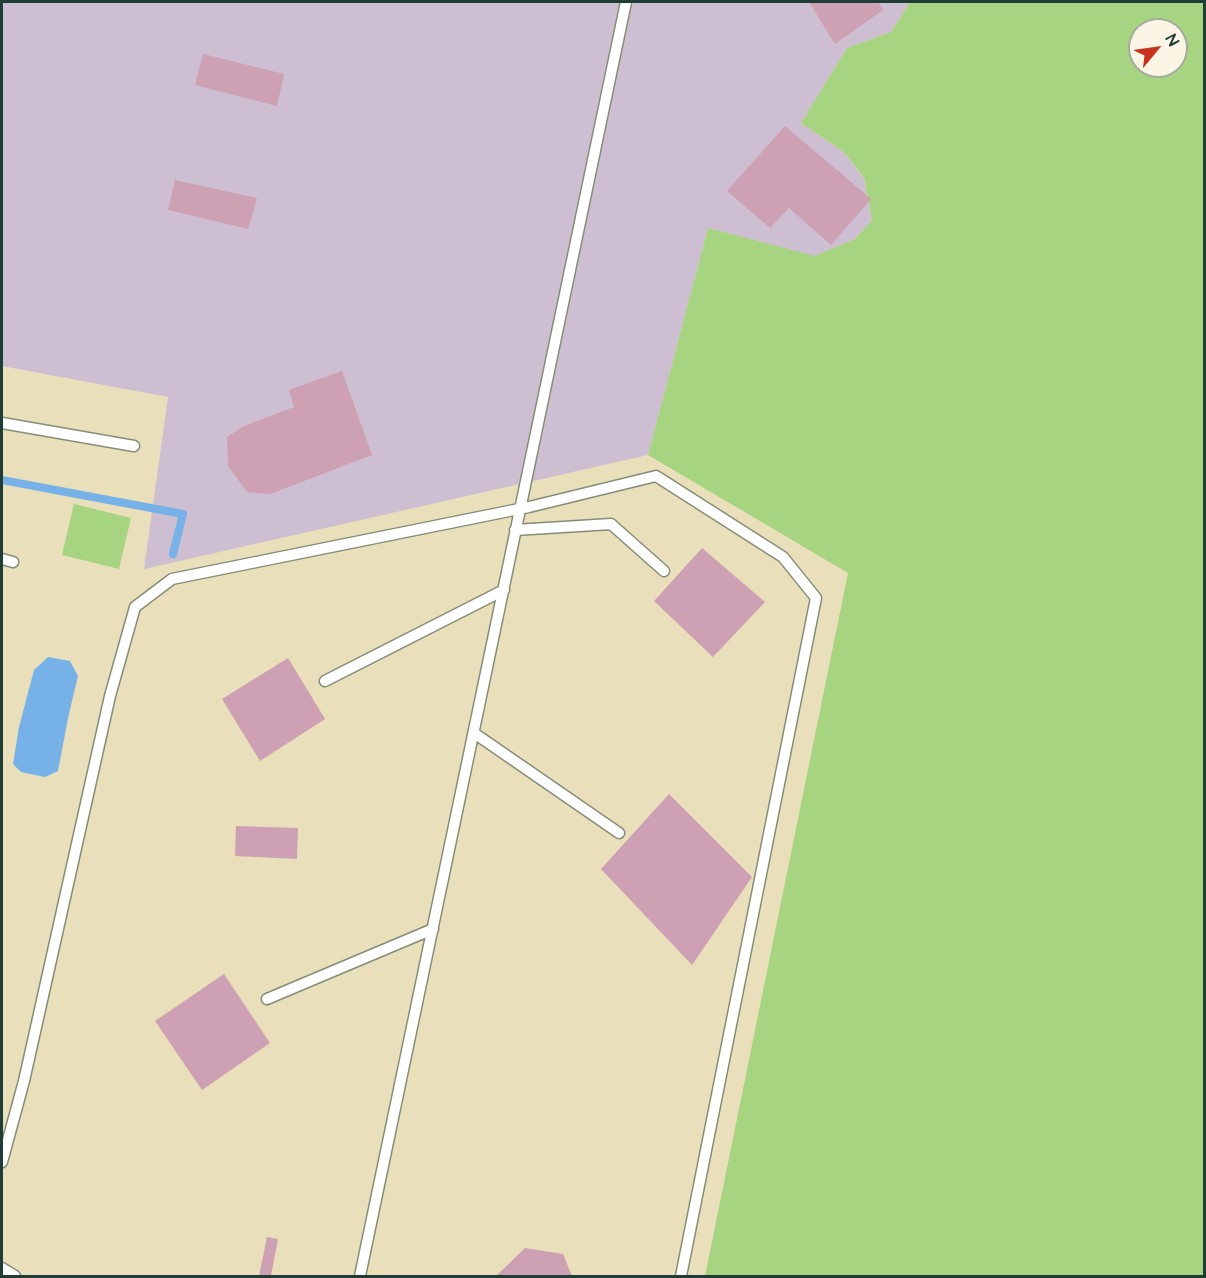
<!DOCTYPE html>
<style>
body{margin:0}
#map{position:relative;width:1206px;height:1278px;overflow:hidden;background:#e9dfba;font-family:"Architects Daughter",sans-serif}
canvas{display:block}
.frame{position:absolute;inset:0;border:3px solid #1f3d34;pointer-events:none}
.north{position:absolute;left:1128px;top:18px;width:60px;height:60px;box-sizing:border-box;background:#fcf5e5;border:2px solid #a4ab9e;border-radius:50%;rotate:61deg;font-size:16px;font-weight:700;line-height:24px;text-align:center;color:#1f3d34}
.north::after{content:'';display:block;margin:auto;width:21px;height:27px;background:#c8321e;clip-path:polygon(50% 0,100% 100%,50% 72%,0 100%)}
</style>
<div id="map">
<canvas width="1206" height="1278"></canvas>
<div class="frame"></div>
<div class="north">N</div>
</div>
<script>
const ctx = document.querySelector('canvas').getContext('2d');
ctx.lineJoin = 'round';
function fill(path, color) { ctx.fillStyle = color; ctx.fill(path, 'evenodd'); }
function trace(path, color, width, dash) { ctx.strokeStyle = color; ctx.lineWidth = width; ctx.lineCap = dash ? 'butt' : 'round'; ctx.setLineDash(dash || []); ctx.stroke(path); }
const industrial = new Path2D(`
 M2 2H910L891 32 847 48 801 123 844 152 864 179 872 220 855 239 815 257 708 228 648 455 144 569 168 397 2 366Z`);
const green = new Path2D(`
 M910 2H1204V1276H705L848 573 648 455 708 228 815 256 855 239 872 220 864 178 844 152 801 123 847 48 891 32ZM1140 30H1176V66H1140Z
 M74 504 131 518 119 569 62 555Z`);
const water = new Path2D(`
 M48 657 70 661 78 676 68 718 58 771 45 777 21 772 13 764 19 727 34 670Z`);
const stream = new Path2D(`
 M2 480 183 514 173 554`);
const building = new Path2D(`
 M809 2H878L883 10 835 44Z
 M203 54 284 74 277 106 195 85Z
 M785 126 871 199 831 245 789 208 770 228 727 191Z
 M175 180 257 198 248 229 168 210Z
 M342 371 372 455 270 494 247 492 228 466 227 437 244 426 294 407 289 390Z
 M702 548 765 602 713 657 654 601Z
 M288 658 325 719 260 761 222 699Z
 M669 794 752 877 692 965 601 869Z
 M236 826 298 828 297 859 235 856Z
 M224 974 270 1043 202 1090 155 1021Z
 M267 1237 278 1239 271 1276H259Z
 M525 1248 563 1254 572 1276H496Z`);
const lane = new Path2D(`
 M2 423 134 446
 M515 530 611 524 664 571
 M2 559 13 562
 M325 681 504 590
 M474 733 619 833
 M267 999 433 929
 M2 1162 24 1081 110 696 135 607 172 579 529 507 656 476 783 557 816 598 681 1276
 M2 1268 15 1276
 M360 1276 626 2`);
fill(industrial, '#cebed1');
fill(green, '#a7d480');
fill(water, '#76b2e7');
trace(stream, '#76b2e7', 8);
fill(building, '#cea0b4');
trace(lane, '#848e77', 13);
trace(lane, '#fff', 10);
</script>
